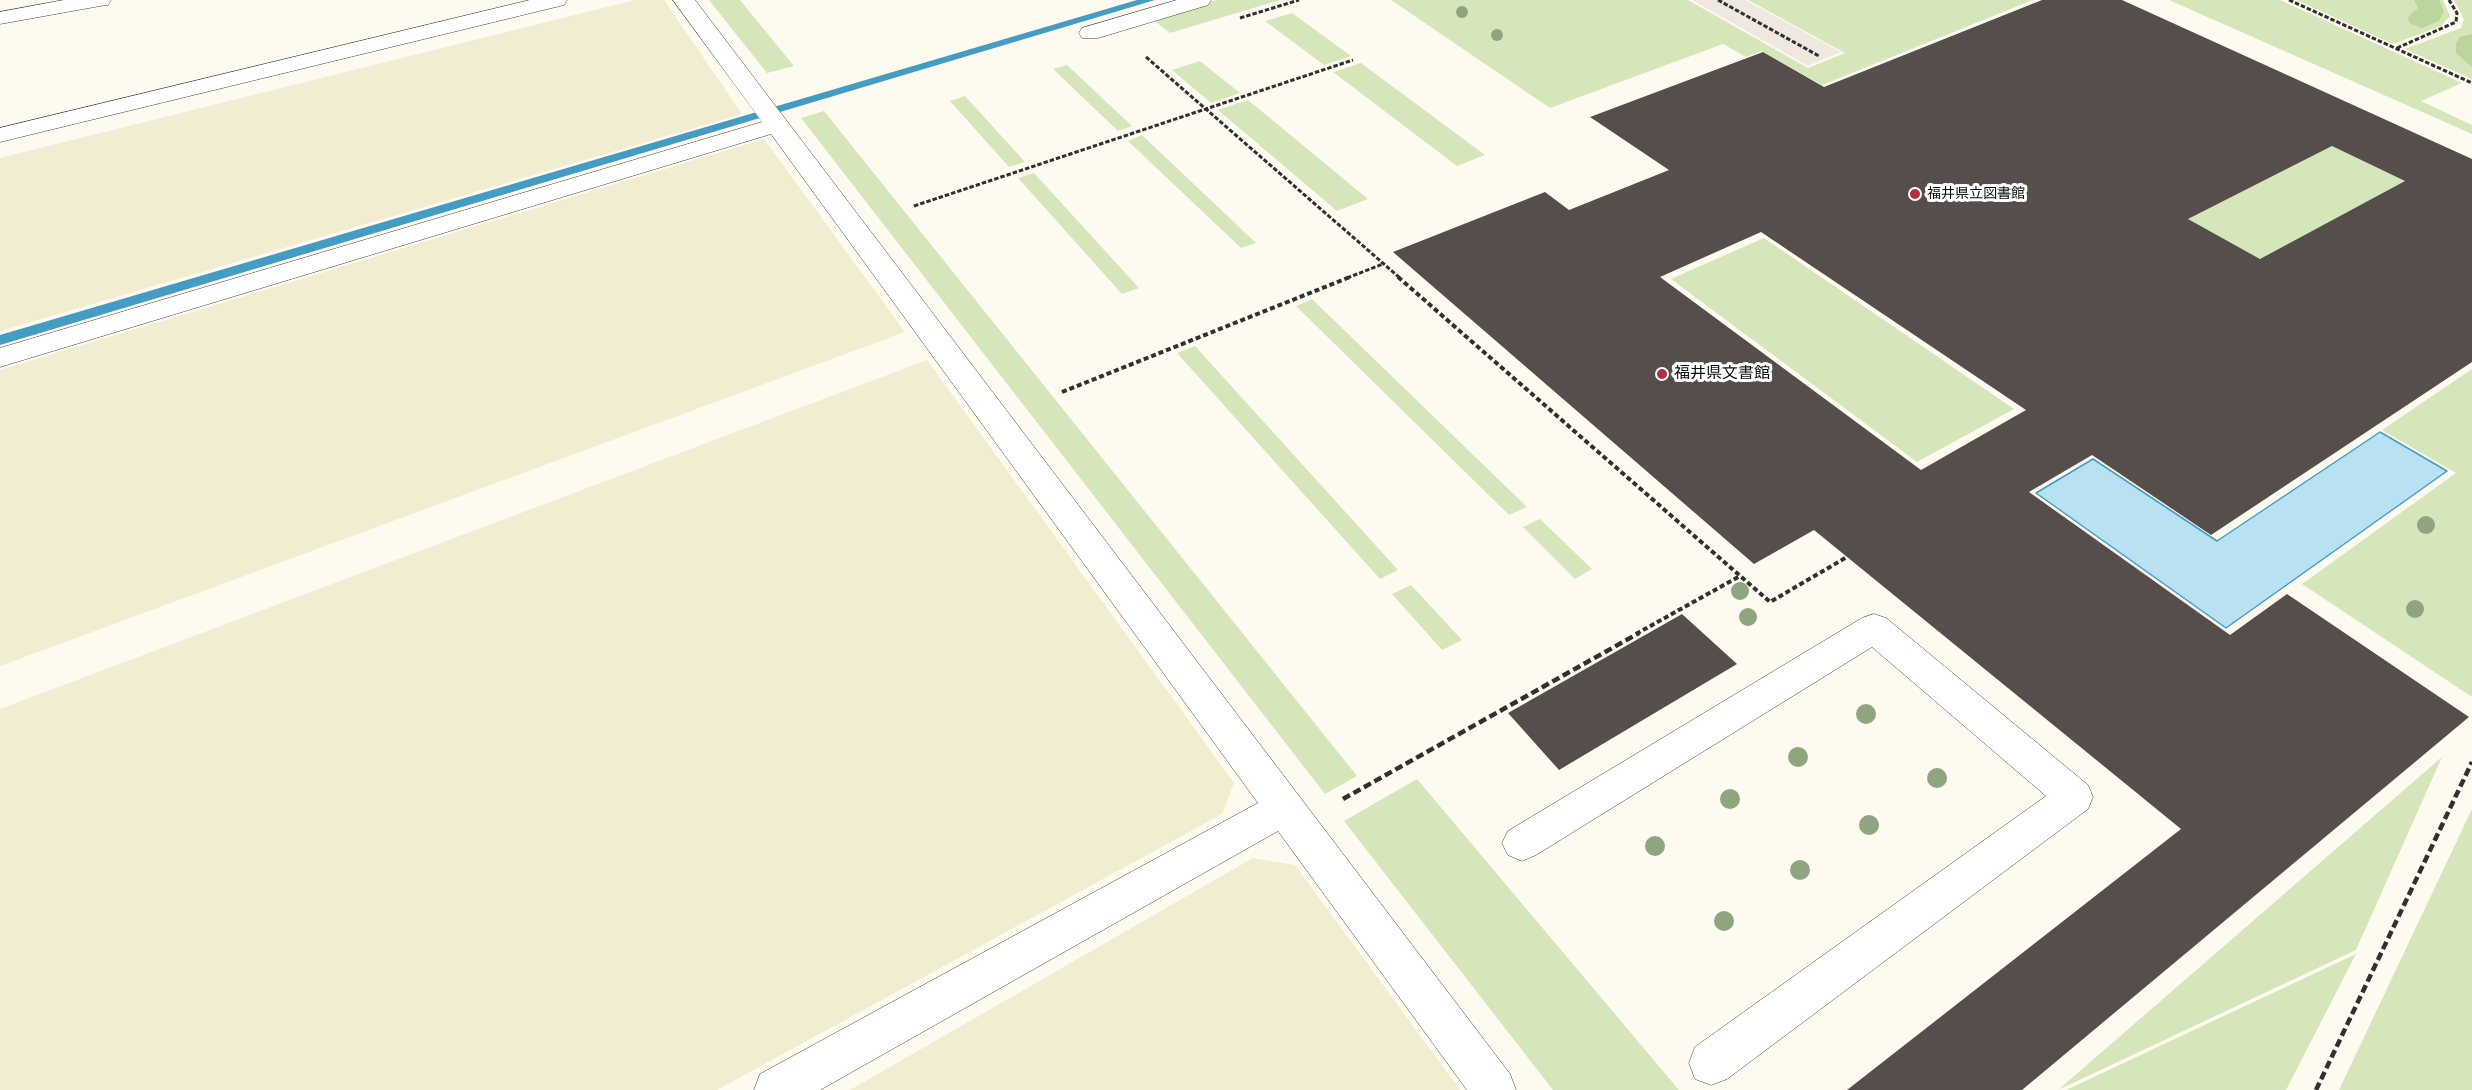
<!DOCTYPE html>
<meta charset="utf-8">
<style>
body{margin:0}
canvas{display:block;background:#fefaef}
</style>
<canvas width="2472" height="1090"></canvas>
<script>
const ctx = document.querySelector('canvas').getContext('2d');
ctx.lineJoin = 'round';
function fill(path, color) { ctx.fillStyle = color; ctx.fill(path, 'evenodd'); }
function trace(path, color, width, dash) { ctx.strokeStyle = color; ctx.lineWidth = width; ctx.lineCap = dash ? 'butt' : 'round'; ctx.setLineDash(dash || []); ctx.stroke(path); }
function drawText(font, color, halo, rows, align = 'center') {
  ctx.font = font + ' Bitter,"Noto Sans JP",serif'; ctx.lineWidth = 6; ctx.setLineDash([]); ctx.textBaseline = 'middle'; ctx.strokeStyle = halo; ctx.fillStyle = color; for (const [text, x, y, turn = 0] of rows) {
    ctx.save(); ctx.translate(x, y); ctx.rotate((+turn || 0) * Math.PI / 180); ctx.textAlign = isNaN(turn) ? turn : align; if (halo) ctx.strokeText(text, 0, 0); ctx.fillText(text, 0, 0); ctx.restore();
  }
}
const farmland = new Path2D(`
 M635 0H664L742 114 0 331V158Z
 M764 139 905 332 0 666V370Z
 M927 360 1234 783 1222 814 717 1090H0V709Z
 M1253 858 1295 865 1460 1090H850Z`);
const green = new Path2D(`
 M709 0H740L794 66 767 73Z
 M1216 0H1280L1170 33 1152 19Z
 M1391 0H1688L1808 68 1845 53 1748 0H2033L1822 85 1762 51 1746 57 1723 44 1550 108Z
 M2169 0H2280L2462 83 2421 101 2472 125V134Z
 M2296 0H2443L2450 16 2441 26 2393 44Z
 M2454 0H2472V79L2405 49 2461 28 2464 19Z
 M1292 13 1351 56 1324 65 1265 21Z
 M1200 61 1240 93 1211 103 1172 70Z
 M1361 63 1485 155 1457 166 1333 72Z
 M1067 65 1132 126 1118 131 1053 69Z
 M965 96 1025 162 1009 167 950 101Z
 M1248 100 1368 199 1337 211 1218 110Z
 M824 111 1357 776 1325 794 801 118Z
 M1142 135 1256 243 1241 248 1128 141Z
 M2332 146 2405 181 2260 259 2188 219Z
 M1034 173 1139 288 1122 294 1018 178Z
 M1764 238 2014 409 1917 462 1671 279Z
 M1312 299 1527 507 1509 515 1296 306Z
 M1195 346 1398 570 1380 579 1177 353Z
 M2472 369V697L2302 584 2456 473 2382 430Z
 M1540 519 1592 569 1575 579 1523 527Z
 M1411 585 1462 640 1442 650 1392 594Z
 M2442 757 2356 950 2058 1090Z
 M1417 779 1679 1090H1553L1344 821Z
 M2472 809V1090H2339Z
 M2356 954 2286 1090H2066Z`);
const forest = new Path2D(`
 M2414 0H2439L2444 11 2439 21 2422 28 2409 23 2408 17 2418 8Z
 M2472 34V67L2456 53V44L2460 37Z`);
const plaza = new Path2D(`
 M1692 0H1745L1841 52 1808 66Z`);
const water = new Path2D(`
 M2380 432 2447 471 2226 628 2036 493 2093 459 2217 541Z`);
const stream = new Path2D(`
 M1137 0H1155L0 345V335Z`);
const building = new Path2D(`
 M2042 0H2122L2472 159V362L2211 535 2092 455 2029 492 2230 635 2287 594 2469 717 2022 1090H1847L2181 829 1814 530 1754 564 1393 252 1545 192 1569 210 1669 170 1590 117 1763 52 1824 87ZM2332 146 2405 181 2260 259 2188 219ZM1761 232 2026 410 1921 470 1660 277Z
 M1682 614 1737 664 1559 770 1508 713Z`);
const pathFar2 = new Path2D(`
 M1718 0 1819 56
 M2289 0 2472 83
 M1240 18 1299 0
 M2397 48 2456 22 2457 13 2449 0
 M1146 57 1400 278
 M914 206 1353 60
 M1347 278 1383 264`);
const pathFar1 = new Path2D(`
 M1398 277 1770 602 1847 557
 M1062 392 1350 277
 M1636 634 1740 576`);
const path = new Path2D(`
 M1343 799 1639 633
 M2316 1090 2472 762`);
const minor = new Path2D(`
 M64 0H111L108 5 100 6 0 24V12Z
 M530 0H567L564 5 0 142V128Z
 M673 0H695L1510 1074 1516 1090H1467L1278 831 820 1090H754L760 1074 1258 803 771 134 0 367V348L762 122Z
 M1177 0H1211L1208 5 1098 38H1082L1079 33 1082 28Z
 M1874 614 1886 618 2088 785 2093 797 2088 809 1727 1079 1711 1085 1695 1079 1689 1063 1695 1047 2046 796 1872 647 1536 855 1522 861 1508 855 1502 843 1508 831 1862 618Z`);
const trees = [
 [1462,12,6],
 [1497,35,6],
 [2426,525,9],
 [1740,591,9],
 [2415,609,9],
 [1748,617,9],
 [1866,714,10],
 [1798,757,10],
 [1937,778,10],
 [1730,799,10],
 [1869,825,10],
 [1655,846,10],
 [1800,870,10],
 [1724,921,10]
];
const markers = [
 [1915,194,6,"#b33043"],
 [1662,374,6,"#b33043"]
];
const farPoinames = [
 ["福井県立図書館",1927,194]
];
const poiNames = [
 ["福井県文書館",1674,374]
];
fill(farmland, '#f2ecd1');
fill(green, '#d5e6bb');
fill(forest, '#bbd59c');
fill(plaza, '#eee8df');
fill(water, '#b8e1f1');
trace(water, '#449cc3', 1.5);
fill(stream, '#449cc3');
fill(building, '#554e4b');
trace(minor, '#414141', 1);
trace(pathFar2, '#303030', 3, [4.5, 2]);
trace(pathFar1, '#303030', 4, [5, 3]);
trace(path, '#303030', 4.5, [8, 4]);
fill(minor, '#fff');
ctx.fillStyle = '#8fa57f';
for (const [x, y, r] of trees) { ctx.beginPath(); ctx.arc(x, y, r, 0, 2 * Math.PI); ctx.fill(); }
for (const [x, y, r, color] of markers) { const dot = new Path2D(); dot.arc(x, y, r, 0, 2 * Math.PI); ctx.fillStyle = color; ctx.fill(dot); trace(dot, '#fff', 2); }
drawText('14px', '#0e0e0e', '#fff', farPoinames, 'left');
drawText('16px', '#0e0e0e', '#fff', poiNames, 'left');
</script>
